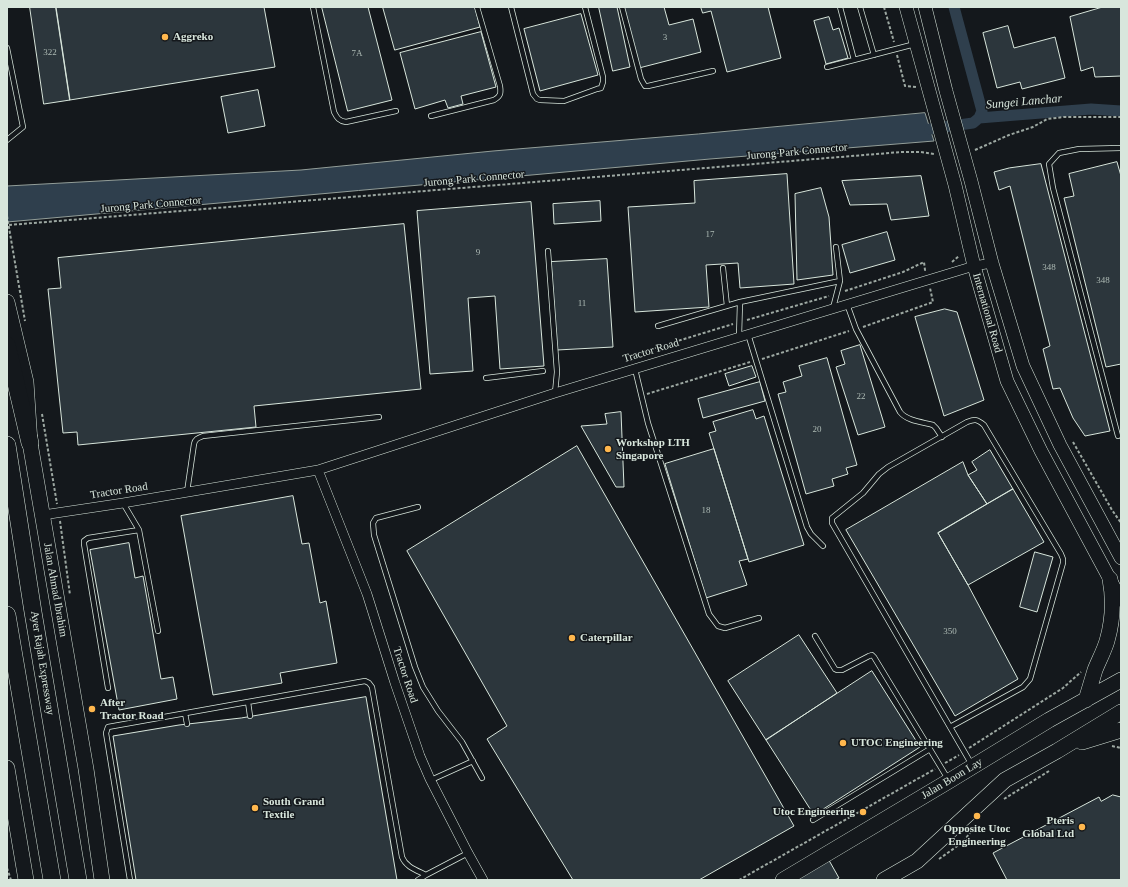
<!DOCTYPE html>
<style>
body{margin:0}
#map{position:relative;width:1128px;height:887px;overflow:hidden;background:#14181c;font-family:Georgia,serif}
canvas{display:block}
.frame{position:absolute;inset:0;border:8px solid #d8e6dc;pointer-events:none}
</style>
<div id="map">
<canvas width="1128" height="887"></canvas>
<div class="frame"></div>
</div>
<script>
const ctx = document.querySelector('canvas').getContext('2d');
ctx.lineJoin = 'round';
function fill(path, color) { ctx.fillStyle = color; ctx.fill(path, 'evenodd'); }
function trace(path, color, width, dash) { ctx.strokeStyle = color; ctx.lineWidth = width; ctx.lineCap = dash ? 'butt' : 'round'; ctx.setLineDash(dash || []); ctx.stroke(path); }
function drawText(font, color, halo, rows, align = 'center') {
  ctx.font = font + ' Georgia,serif'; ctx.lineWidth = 3; ctx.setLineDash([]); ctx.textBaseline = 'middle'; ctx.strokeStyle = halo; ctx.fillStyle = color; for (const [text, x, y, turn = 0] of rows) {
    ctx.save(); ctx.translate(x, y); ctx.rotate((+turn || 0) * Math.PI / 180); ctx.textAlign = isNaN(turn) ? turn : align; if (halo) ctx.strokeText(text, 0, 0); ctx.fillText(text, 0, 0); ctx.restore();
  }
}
const water = new Path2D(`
 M925 113 934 141 710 159 7 222V186L301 170 493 151 698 134Z`);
const canal = new Path2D(`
 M954 7 982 111 979 118
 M930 129 973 123 979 118 1091 109 1121 111`);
const building = new Path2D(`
 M30 7H56L70 100 44 104Z
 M56 7H264L275 67 70 100Z
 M322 7H368L392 100 348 111Z
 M383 7H475L480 27 395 50Z
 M599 7H617L630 67 613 71Z
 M623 7H664L669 25 693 19 701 52 639 68Z
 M701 7H768L781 58 727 72 711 11 703 13Z
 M1103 7H1121V76L1095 77 1093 67 1081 71 1070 17Z
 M581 14 598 75 540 91 524 29Z
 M829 17 833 30 839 28 848 58 826 64 814 21Z
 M1008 26 1014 48 1055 37 1065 78 1022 89 1020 82 997 88 983 33Z
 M481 32 496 87 461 96 463 104 448 108 445 100 415 109 400 53Z
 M258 90 265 126 228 133 221 97Z
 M1117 162 1121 176V364L1106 367 1064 198 1074 196 1069 174Z
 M1041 164 1110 431 1085 436 1073 418 1060 388 1053 389 1043 349 1050 346 1010 186 999 190 994 172 1009 168Z
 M787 174 794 284 740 288 738 263 706 265 709 307 635 312 628 207 695 203 694 181Z
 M921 176 929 216 891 220 887 204 850 205 842 181Z
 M821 188 829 217 833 275 797 280 795 194Z
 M600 201 601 221 554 224 553 204Z
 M531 202 544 366 500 369 495 296 468 298 473 371 430 374 417 211Z
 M404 224 421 389 254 406 256 427 78 445 77 432 63 433 48 289 61 288 58 258Z
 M887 232 895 260 850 273 842 245Z
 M607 259 613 347 557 350 551 262Z
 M945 309 957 312 984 400 944 416 915 317Z
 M860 345 885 427 858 435 836 367 845 364 841 351Z
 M827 358 857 465 846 468 848 474 832 479 834 486 806 494 778 394 786 392 783 382 802 376 799 366Z
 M752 366 756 377 729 386 725 374Z
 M760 382 765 401 703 418 698 399Z
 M753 410 756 419 764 416 804 545 749 562 709 433 716 431 713 422Z
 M621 412 624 487H616L581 426 607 424 605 414Z
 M577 446 794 826 699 880H573L487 739 507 726 407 551Z
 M714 449 748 559 739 561 747 585 706 598 665 464Z
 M990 450 1013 489 987 504 968 475 977 470 972 462Z
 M963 462 968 475 987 504 938 533 968 585 1018 679 955 716 846 530Z
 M1013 489 1044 542 968 585 938 533Z
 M293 496 302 544 309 543 320 603 326 601 337 663 280 673 282 683 213 695 181 516Z
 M129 543 135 578 143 576 161 679 173 677 177 699 119 710 90 550Z
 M1035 552 1053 557 1037 612 1020 607Z
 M799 635 837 693 766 740 728 681Z
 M872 671 920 747 814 815 766 740Z
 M366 697 397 880H136L113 736 179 725 241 718Z
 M1113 795 1121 797V880H1007L993 853 1099 797 1101 801Z
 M826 855 839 878 835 880H781Z`);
const path = new Path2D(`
 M884 7 894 42
 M897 55 905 86 917 87
 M975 150 1009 135 1033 127 1047 119 1064 117H1121
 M7 216 25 321
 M9 225 901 152H921L934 154
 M952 262 959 256
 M845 291 903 272 924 262 925 270 927 269
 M747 320 829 296
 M863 327 933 302 930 288
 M762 359 849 331
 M633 361 632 355 733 324
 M647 394 750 362
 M42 414 57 504
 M1073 442 1112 510 1121 523
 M60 521 70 595
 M1112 746 1121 748
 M969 748 1063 688 1081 672
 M945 763 959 755
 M1004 799 1049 771
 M939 859 963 842 976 825
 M7 868 11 880
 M739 880 935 769`);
const lane = new Path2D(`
 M313 7 334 112C337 118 339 121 346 122L396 111
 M511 7 533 94 537 99 540 100 564 101 597 89 601 88 603 82V77L585 7
 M622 7 641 79 645 86H648L713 71
 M840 7 854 60
 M860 7 874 55
 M7 48 23 127 7 140
 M827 67 915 44
 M431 116 494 100C501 96 501 93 500 86L477 7
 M548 251 557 372 555 393
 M723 268 727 306
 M847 304 856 329 900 412C907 421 922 422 933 425L936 428 942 437
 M833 308 840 281 836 247
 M658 326 740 302 840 281
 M748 334 807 527 811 534 823 546
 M739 337 740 302
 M635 369 648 423 709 614 718 626 725 628 759 618
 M486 378 543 371
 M1118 436 1053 188 1049 164 1059 153 1079 149 1121 148
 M187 492 194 444C195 439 198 438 203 436L379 417
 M123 503 139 530 158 631
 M418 507 376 518 373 523 374 535 415 667 423 687 438 711 462 742 482 778
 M815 636 835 669 837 670H842L869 656 872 655 874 657 948 779
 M108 688 84 544V541L88 538 139 530
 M248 702 250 716
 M185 713 187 724
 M950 727 1023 687 1030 679 1063 563V559L1061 554 984 425C977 419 975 419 967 422L888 467 879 474 863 493 832 518V523L972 765
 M431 780 473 761
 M813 820 930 749
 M130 880 106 733 108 727 365 681 369 683 372 687 402 857C406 867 416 870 426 875
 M418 880 426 875 468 853`);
const street = new Path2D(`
 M318 470 367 594 395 683 420 756 430 779 468 853 483 880
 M43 515 123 503 318 470 555 393 974 266 992 263`);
const secondary = new Path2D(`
 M906 7 955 185 974 266 1007 381 1041 451 1121 600
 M925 7 946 91 971 181 992 263 1023 366 1060 445 1121 558`);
const primary = new Path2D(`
 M7 302 26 382 30 443 86 769 102 880
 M1086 700C1089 690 1092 680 1095 670 1099 660 1104 651 1107 641 1113 620 1114 600 1110 579
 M1082 742 1121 730
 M7 768 26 880
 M783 880 949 781 1049 720 1121 680
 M884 880 917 861 1005 780 1057 751 1121 712`);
const highway = new Path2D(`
 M7 345 30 443
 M7 445 33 612 78 880
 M7 615 52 880`);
const markers = [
 [165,37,4,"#ffb74d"],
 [608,449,4,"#ffb74d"],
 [572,638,4,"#ffb74d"],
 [92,709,4,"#ffb74d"],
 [843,743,4,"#ffb74d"],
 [255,808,4,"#ffb74d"],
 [863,812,4,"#ffb74d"],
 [977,816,4,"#ffb74d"],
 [1082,827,4,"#ffb74d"]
];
const numberNames = [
 ["3",665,38],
 ["322",50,53],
 ["7A",357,54],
 ["17",710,235],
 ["9",478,253],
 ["348",1049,268],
 ["348",1103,281],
 ["11",582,304],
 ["22",861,397],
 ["20",817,430],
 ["18",706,511],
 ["350",950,632]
];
const poiNames = [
 ["Aggreko",173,37],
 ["Workshop LTH",616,443],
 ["Singapore",616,456],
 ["Caterpillar",580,638],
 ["After",100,703],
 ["Tractor Road",100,716],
 ["UTOC Engineering",851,743],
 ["South Grand",263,802],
 ["Textile",263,815],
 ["Utoc Engineering",855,812,"right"],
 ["Pteris",1074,821,"right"],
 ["Global Ltd",1074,834,"right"],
 ["Opposite Utoc",977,829,"center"],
 ["Engineering",977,842,"center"]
];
const streetNames = [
 ["Jurong Park Connector",797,152,-5],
 ["Jurong Park Connector",474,179,-5],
 ["Jurong Park Connector",151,205,-5],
 ["International Road",987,313,74],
 ["Tractor Road",651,351,-17],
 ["Tractor Road",119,491,-9],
 ["Jalan Ahmad Ibrahim",55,590,80],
 ["Ayer Rajah Expressway",42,663,81],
 ["Tractor Road",405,675,72],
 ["Jalan Boon Lay",952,779,-31]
];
const waterNames = [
 ["Sungei Lanchar",1024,102,-5]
];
fill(water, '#2f3f4d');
trace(water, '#939e99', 1);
trace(canal, '#2f3f4d', 11);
fill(building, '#2c363c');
trace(building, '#d8e6dc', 1);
trace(lane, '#d8e6dc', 6);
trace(street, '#d8e6dc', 10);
trace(secondary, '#d8e6dc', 14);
trace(primary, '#d8e6dc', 16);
trace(highway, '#d8e6dc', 18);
trace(path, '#9da8a2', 2, [3, 2]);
trace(lane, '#14181c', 4.5);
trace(street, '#14181c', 9);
trace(secondary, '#14181c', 13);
trace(primary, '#14181c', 15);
trace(highway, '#14181c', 17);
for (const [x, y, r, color] of markers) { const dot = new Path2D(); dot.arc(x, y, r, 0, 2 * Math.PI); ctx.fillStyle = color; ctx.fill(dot); trace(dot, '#14181c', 1.5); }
drawText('9px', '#adbab4', null, numberNames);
drawText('bold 11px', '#d8e6dc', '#14181c', poiNames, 'left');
drawText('11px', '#d8e6dc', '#14181c', streetNames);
drawText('italic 12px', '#d8e6dc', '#14181c', waterNames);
</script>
